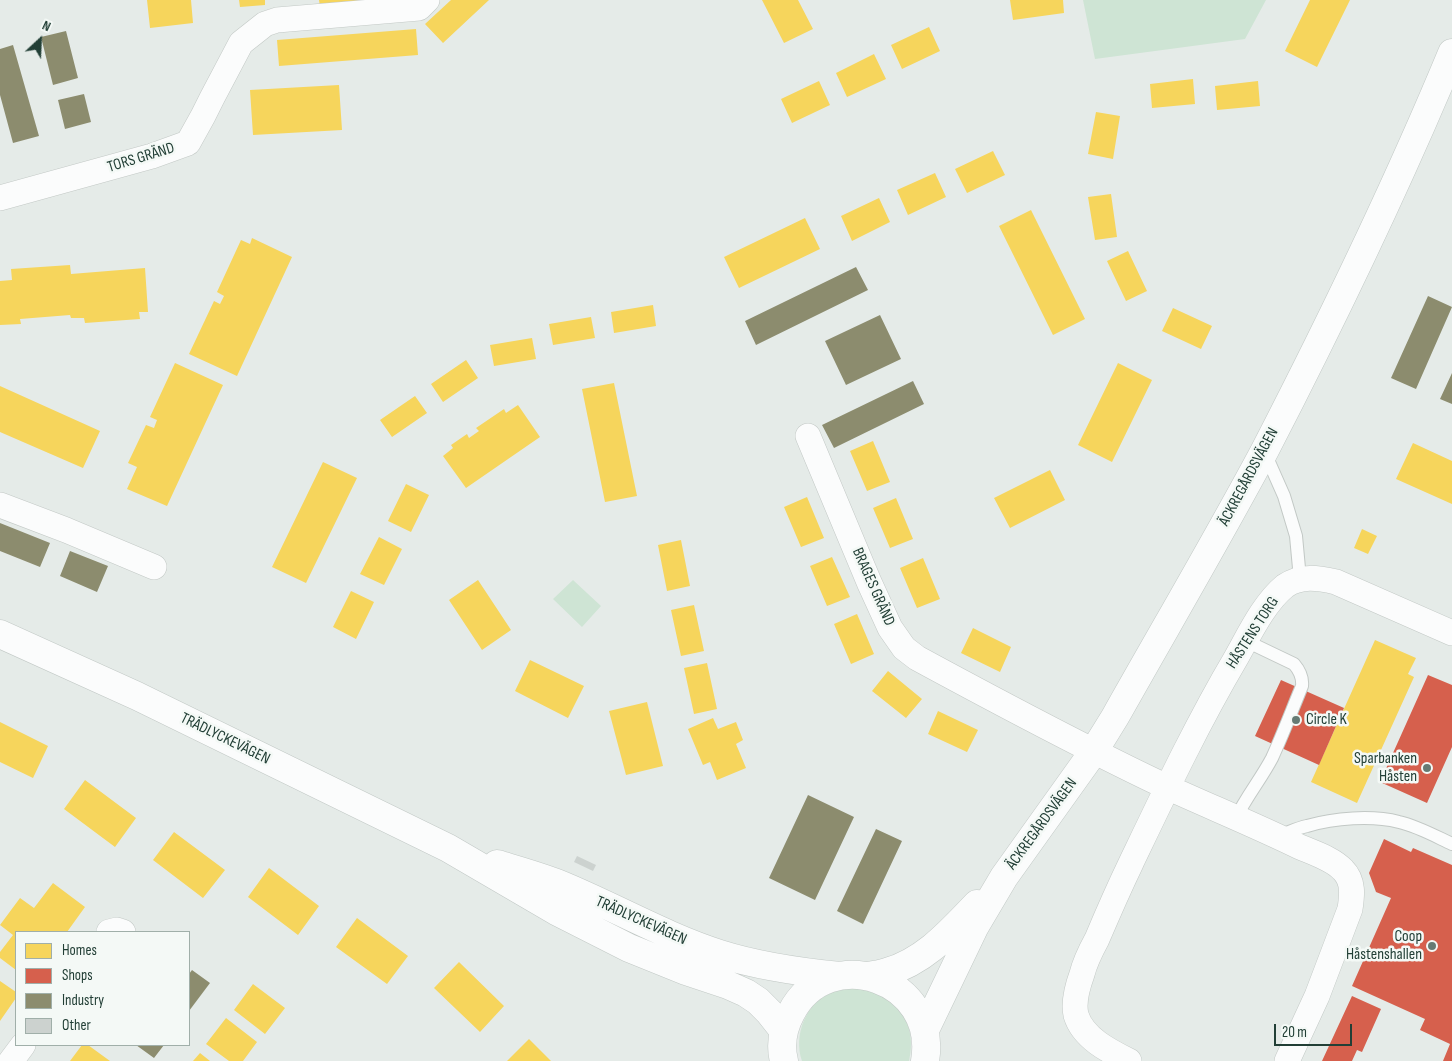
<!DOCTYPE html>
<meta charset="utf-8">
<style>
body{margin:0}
#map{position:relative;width:1452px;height:1061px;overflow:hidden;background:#e5ebe8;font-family:"Sofia Sans Condensed",sans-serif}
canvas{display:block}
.legend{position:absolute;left:15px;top:931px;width:175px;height:115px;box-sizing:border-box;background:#f4f9f6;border:1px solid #a0afa9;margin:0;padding:6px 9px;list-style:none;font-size:15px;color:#223f36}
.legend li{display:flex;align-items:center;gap:10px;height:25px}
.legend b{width:25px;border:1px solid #a0afa9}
.north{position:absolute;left:15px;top:15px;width:50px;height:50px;-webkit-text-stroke:4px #f4f9f6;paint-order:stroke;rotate:25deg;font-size:14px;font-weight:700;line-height:20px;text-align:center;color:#223f36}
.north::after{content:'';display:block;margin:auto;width:18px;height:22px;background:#223f36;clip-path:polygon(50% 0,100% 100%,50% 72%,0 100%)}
.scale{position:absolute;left:1274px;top:1024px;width:78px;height:22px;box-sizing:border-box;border:2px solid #223f36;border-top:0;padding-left:6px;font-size:15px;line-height:18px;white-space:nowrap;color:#223f36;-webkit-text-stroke:4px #f4f9f6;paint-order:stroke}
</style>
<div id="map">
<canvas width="1452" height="1061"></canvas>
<ul class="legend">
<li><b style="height:14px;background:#f6d55c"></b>Homes</li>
<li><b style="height:14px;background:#d6604d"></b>Shops</li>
<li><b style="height:14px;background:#8c8c6e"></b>Industry</li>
<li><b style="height:14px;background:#ccd2cf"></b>Other</li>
</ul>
<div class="north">N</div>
<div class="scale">20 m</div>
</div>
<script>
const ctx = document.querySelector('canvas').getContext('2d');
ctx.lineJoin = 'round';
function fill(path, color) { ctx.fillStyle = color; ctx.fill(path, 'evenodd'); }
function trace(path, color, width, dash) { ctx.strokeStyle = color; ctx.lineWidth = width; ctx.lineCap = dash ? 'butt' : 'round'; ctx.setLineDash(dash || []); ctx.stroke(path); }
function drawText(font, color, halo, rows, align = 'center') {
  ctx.font = font + ' "Sofia Sans Condensed",sans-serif'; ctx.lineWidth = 5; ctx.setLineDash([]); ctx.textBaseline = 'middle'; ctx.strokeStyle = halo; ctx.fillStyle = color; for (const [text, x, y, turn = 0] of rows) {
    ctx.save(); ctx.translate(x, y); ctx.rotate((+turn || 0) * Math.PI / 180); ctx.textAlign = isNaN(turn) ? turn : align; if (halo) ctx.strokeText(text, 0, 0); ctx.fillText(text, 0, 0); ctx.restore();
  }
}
const green = new Path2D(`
 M1083 0H1266L1245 39 1095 59Z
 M573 580 601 606 582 627 553 599Z
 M860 987C897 996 918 1023 909 1061H802C793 1035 806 1002 833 992 842 988 851 988 860 987Z`);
const homes = new Path2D(`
 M147 0H191L193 23 150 28Z
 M239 0H265V5L240 7Z
 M319 0H396L320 7Z
 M451 0H489L443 43 425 24Z
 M762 0H798L813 29 784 43Z
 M1010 0H1063L1064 13 1013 20Z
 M1310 0H1350L1317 67 1285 51Z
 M929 27 940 51 902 69 891 45Z
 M416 29 418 55 279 66 277 40Z
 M874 54 886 79 847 97 836 73Z
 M1193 79 1195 104 1152 108 1150 84Z
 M819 81 830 105 792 123 781 99Z
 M1258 81 1260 106 1217 110 1215 86Z
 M339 85 342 130 253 135 250 90Z
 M1096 112 1120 116 1113 159 1088 154Z
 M993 151 1005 175 967 193 955 169Z
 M935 173 946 197 908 215 897 190Z
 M1111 194 1117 237 1095 240 1088 197Z
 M879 198 890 222 852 241 841 216Z
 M1031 210 1085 319 1053 335 999 226Z
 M805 218 820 249 739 288 724 257Z
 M252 238 292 257 237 376 189 354 214 301 220 304 224 296 217 292 241 240 250 244Z
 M1128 251 1147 291 1126 301 1107 261Z
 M70 265 71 274 145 268 148 312H139L140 319 85 323 84 318H71L70 315 20 319 21 324 0 325V281L12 280 11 269Z
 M653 305 656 326 614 333 611 312Z
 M1173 308 1212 326 1201 349 1162 331Z
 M591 317 595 338 553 345 549 324Z
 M532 338 536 359 494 366 490 345Z
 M466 360 478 378 443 402 431 384Z
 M175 363 223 385 167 506 127 489 137 467 128 463 146 425 154 428 157 420 150 417Z
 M1118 363 1152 380 1112 462 1078 445Z
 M614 383 637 496 605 502 582 389Z
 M0 386 100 431 83 468 0 432Z
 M415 396 427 413 392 437 380 420Z
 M518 405 540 437 466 488 443 456 453 448 451 445 467 434 469 438 479 431 476 428 504 409 506 413Z
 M873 441 890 482 867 491 850 451Z
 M1413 443 1452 461V504L1396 479Z
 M323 462 357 478 306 583 272 567Z
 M1050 470 1065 500 1010 528 994 498Z
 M406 484 429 495 411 532 388 521Z
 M807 497 824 538 801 547 784 507Z
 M896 498 913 539 890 548 873 508Z
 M1362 529 1377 536 1368 554 1354 548Z
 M379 537 402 549 384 585 360 574Z
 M681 540 690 586 667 591 658 545Z
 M832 557 850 597 827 606 810 566Z
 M923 558 940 599 917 608 900 568Z
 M478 580 511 630 482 650 449 600Z
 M351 591 374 602 356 639 333 627Z
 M694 605 704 651 681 656 671 610Z
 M857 614 874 654 851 664 834 624Z
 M973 628 1011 647 1000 672 961 653Z
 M1375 640 1416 658 1408 674 1414 677 1357 803 1311 782Z
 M530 660 584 686 568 718 515 691Z
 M707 663 717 709 694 714 684 668Z
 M888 671 922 699 906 718 872 691Z
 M647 702 663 766 626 775 609 711Z
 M938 711 978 730 967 752 928 734Z
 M713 718 718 729 736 722 743 740 736 744 746 768 717 780 710 762 703 765 688 729Z
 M0 722 48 746 33 778 0 762Z
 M85 780 136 818 115 847 64 809Z
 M174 832 225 870 203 898 153 860Z
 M269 868 319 906 298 935 248 897Z
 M53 883 85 907 67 932H16V970L0 958V952L13 935 0 925 20 898 34 908Z
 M357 918 408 956 387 984 336 947Z
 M459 962 504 1006 480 1032 434 988Z
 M0 981 16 992V998L0 1021Z
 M253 984 285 1008 265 1034 234 1010Z
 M226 1018 257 1042 243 1061H229L206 1044Z
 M529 1039 551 1061H507Z
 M82 1045H88L110 1061H70Z
 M200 1053 210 1061H193Z`);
const shops = new Path2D(`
 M1428 675 1452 685V747L1427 803 1380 782Z
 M1281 680 1344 708 1319 765 1255 736Z
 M1384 839 1411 852 1413 848 1452 865V1061H1443L1450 1044 1420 1030 1425 1019 1352 986 1391 898 1376 892 1369 873Z
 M1352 996 1381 1009 1362 1052 1357 1050 1352 1061H1322Z`);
const industry = new Path2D(`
 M66 31 78 78 53 85 41 37Z
 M13 45 39 136 13 143 0 95V49Z
 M84 94 91 122 65 129 58 100Z
 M856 267 868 290 756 345 745 321Z
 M1428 296 1452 307 1416 389 1391 378Z
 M880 315 901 359 846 385 825 341Z
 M1452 373V404L1440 399Z
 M913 381 924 404 834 448 822 425Z
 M0 523 50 543 40 567 0 551Z
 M70 551 108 566 97 592 60 576Z
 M808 795 854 817 815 900 769 878Z
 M876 829 902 841 863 924 837 911Z
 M192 970 210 983 189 1011V974Z
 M136 1045H164L154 1058Z`);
const building = new Path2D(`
 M577 856 596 865 593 871 574 862Z`);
const lane = new Path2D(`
 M1265 453 1284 496 1296 536 1300 579
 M1236 818C1246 797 1261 779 1272 758 1283 734 1292 710 1302 686 1303 677 1300 671 1294 664L1246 641
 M1278 836C1288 833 1297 828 1307 826 1334 818 1372 815 1399 822 1417 826 1435 836 1452 844`);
const street = new Path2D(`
 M0 198 152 156 188 143 203 116 212 98 241 43 265 24 277 20 419 8 427 0
 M808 436 869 582 890 628 904 648 917 658C1000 703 1084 748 1169 788 1213 808 1257 826 1300 847 1314 853 1333 859 1343 870 1354 881 1352 896 1350 909L1317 996 1287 1061
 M0 505 66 530 154 567
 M109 932 117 930 123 932
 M11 1061 23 1045
 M1129 1061C1109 1051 1083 1038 1076 1015 1073 1002 1078 985 1082 974 1085 962 1091 950 1097 939 1108 913 1119 888 1131 863 1164 794 1197 724 1236 658 1249 635 1264 603 1285 586 1301 575 1318 578 1336 582L1452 633`);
const secondary = new Path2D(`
 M0 634 137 696 448 848 556 911 629 948 686 971 728 985 746 993 758 1001 769 1012 784 1031
 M497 864C517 870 539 876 559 884 613 906 664 936 720 954 758 966 800 972 840 976
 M867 976C874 975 881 974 887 972 925 961 950 932 977 904
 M925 1030 975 926 1004 877 1094 751 1115 717C1165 628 1217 540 1265 450 1332 320 1396 188 1452 53
 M784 1061C780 1045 783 1028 791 1013 828 941 939 979 925 1061`);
const markers = [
 [1296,720,5,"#667b74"],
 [1427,768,5,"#667b74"],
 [1432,946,5,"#667b74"]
];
const streetNames = [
 ["TORS GRÄND",141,158,-17],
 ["ÄCKREGÅRDSVÄGEN",1249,477,-62],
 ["BRAGES GRÄND",873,587,66],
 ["HÅSTENS TORG",1253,633,-57],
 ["TRÄDLYCKEVÄGEN",225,739,26],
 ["ÄCKREGÅRDSVÄGEN",1042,824,-54],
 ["TRÄDLYCKEVÄGEN",641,921,24]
];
const poiNames = [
 ["Circle K",1306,720,"left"],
 ["Sparbanken",1417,759],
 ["Håsten",1417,777],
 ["Coop",1422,937],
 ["Håstenshallen",1422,955]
];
fill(green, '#cee4d4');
fill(homes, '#f6d55c');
fill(shops, '#d6604d');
fill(industry, '#8c8c6e');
fill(building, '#ccd2cf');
trace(lane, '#c2c8c5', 14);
trace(street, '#c2c8c5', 26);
trace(secondary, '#c1c8c5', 29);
trace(lane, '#fbfcfc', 12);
trace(street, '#fbfcfc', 25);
trace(secondary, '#fbfcfc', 28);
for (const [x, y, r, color] of markers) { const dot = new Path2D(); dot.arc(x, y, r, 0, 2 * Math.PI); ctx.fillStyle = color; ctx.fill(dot); trace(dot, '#f4f9f6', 2); }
drawText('16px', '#223f36', '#f4f9f6', streetNames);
drawText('16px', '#223f36', '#f4f9f6', poiNames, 'right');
</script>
